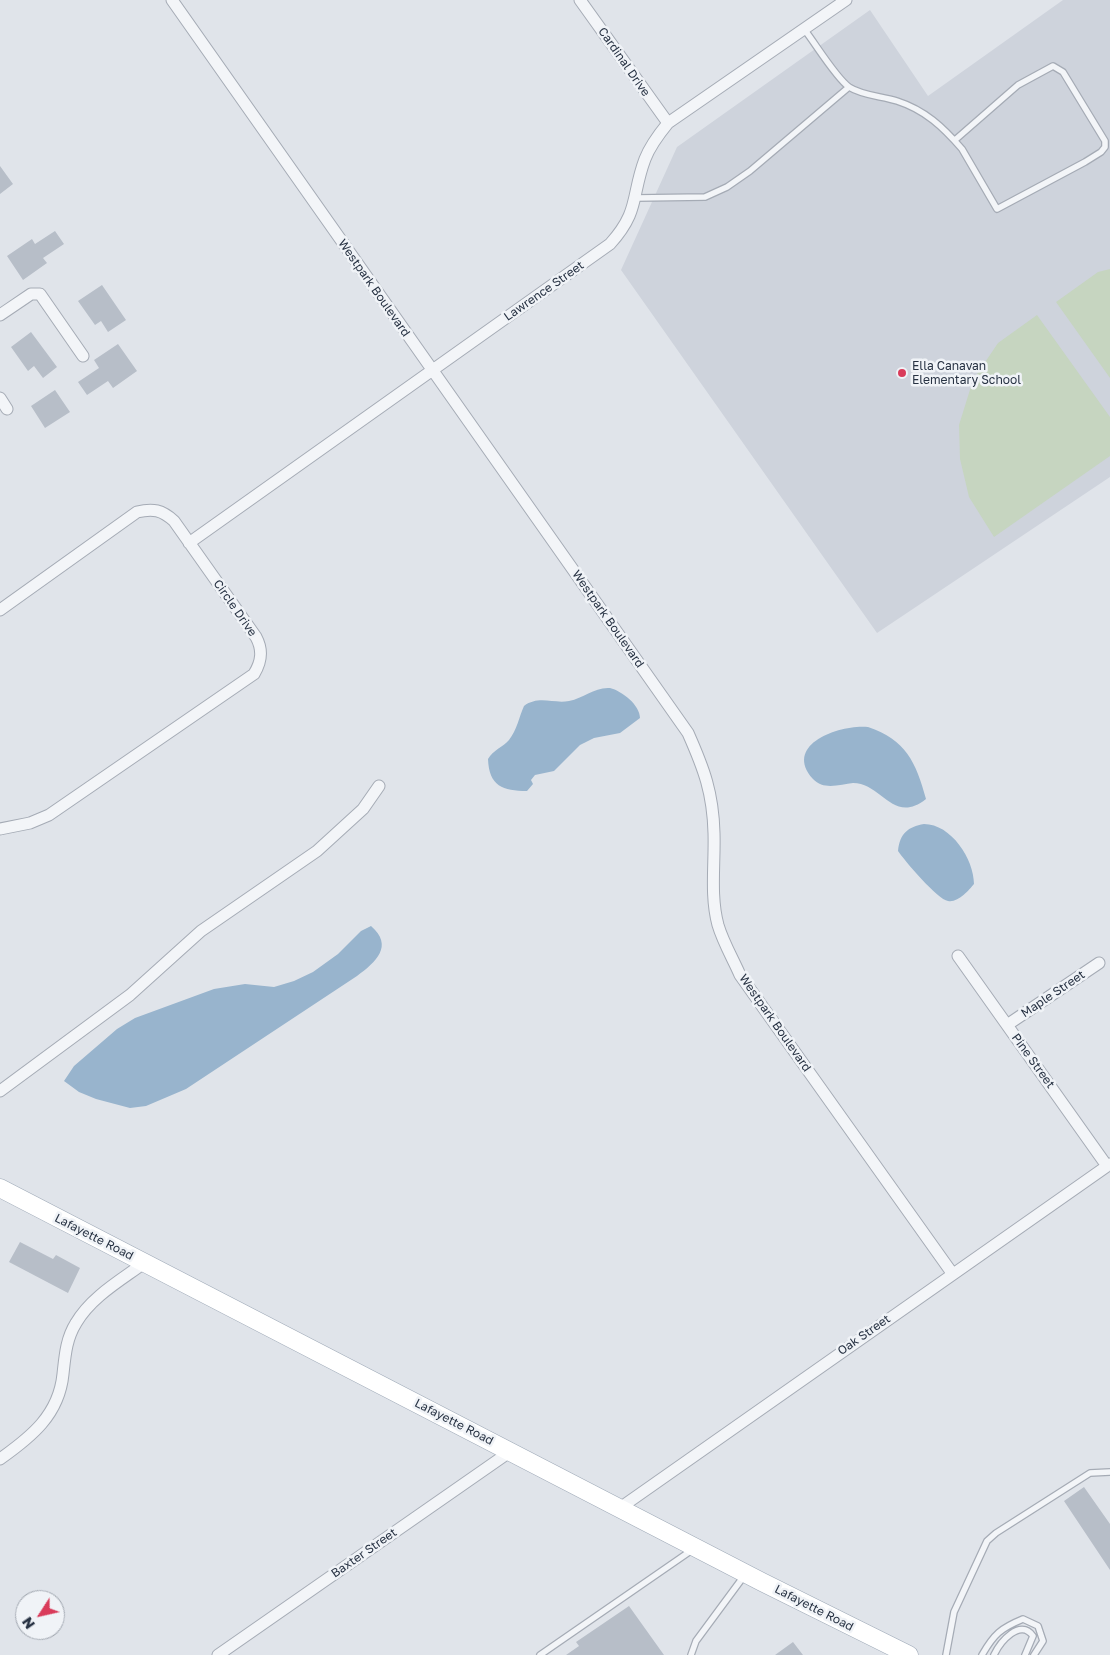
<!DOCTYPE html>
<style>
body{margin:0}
#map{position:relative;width:1110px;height:1655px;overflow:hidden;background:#e0e4ea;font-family:"Golos Text",sans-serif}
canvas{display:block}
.north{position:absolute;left:15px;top:1590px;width:50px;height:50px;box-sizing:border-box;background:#f0f3f7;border:1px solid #a0a6af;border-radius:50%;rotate:235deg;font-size:14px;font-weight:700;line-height:20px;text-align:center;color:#273243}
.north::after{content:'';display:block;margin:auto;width:18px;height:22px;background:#d93b5a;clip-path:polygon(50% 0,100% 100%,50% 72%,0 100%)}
</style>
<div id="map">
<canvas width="1110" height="1655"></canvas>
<div class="north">N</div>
</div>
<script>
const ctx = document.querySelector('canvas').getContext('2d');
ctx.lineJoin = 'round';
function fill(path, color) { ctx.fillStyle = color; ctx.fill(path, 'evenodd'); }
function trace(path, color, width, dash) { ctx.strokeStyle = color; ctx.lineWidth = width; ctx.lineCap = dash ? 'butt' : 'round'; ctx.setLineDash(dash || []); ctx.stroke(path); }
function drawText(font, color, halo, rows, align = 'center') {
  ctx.font = font + ' "Golos Text",sans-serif'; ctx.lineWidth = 5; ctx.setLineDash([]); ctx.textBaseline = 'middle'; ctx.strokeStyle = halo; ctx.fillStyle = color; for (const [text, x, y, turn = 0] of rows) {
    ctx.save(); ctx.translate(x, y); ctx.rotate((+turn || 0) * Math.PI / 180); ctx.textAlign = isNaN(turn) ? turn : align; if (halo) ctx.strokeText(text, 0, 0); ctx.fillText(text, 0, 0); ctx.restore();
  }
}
const built = new Path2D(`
 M1063 0H1110V477L877 633 621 270 677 147 870 10 928 96Z`);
const green = new Path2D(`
 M1110 269V378L1056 302 1098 272Z
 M1037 315 1110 417V456L994 537 969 497 960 459 959 425 973 380 998 343Z`);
const water = new Path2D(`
 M610 688C622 691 640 705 640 718L620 733 594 738 580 745 554 771 535 775 531 780 533 784 527 791C503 791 489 786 488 759 493 750 503 747 509 740 517 730 519 717 524 706 539 695 553 704 569 701 584 698 594 687 610 688Z
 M868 727C906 740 916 762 926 799 893 825 882 783 853 783 841 784 824 791 813 779 782 744 841 724 868 727Z
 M924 824C951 824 974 859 974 884 969 890 958 903 948 901 938 900 904 860 898 851 900 833 908 827 924 824Z
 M371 926C394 946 376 962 357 976L186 1089 146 1106 130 1108 96 1099 79 1092 64 1081 74 1066 117 1029 135 1018 214 989 245 984 274 987 294 981 313 972 338 954 361 931Z`);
const building = new Path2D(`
 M0 166 13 184 0 194Z
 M55 231 64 244 43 258 47 263 23 280 7 256 32 239 35 244Z
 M102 285 126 320 108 332 101 321 95 325 78 301Z
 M31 332 57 367 43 378 34 366 28 371 11 347Z
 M118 344 137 371 113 388 108 381 87 395 78 382 99 368 94 360Z
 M55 390 70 412 45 428 31 406Z
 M20 1242 53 1259 56 1255 80 1268 68 1293 9 1262Z
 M1084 1487 1110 1524V1570L1064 1501Z
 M629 1606 664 1655H566L579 1646 576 1642Z
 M793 1642 803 1655H775Z`);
const lane = new Path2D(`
 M804 29C815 43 836 78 849 87 863 96 882 96 897 101 925 110 943 127 962 149L997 209 1085 162 1101 152 1105 147V141L1063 72 1053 66 1018 85 955 140
 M636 198 705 197 727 187 750 171 849 87
 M540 1655 692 1550
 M691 1655 696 1641 744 1576
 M946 1655 954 1612 987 1541 996 1533 1090 1473 1110 1472
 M982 1655C994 1634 1001 1628 1023 1619L1038 1626 1043 1641 1034 1655
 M994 1655C1000 1642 1020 1618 1033 1636L1025 1655`);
const street = new Path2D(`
 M172 0 688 733C704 769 713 793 714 833 715 864 710 895 718 925 723 942 733 959 740 975L952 1273
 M580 0 668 123
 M0 315 31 294H40L83 356
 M0 398 7 409
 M189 543 610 244C640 211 631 196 645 159 650 146 659 134 668 123L846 0
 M0 610 137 512C153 508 162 510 174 521L256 637C263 650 262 661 254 674L49 815 30 823 0 829
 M958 956 1107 1166
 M1007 1025 1099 963
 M0 1091 130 995 201 931 317 851 363 809 379 786
 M0 1459C31 1437 59 1415 63 1374 65 1356 66 1339 76 1323 91 1297 121 1280 144 1263
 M620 1508 1110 1164
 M218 1655 511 1451`);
const primary = new Path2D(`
 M0 1188 762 1582 909 1655`);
const markers = [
 [902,373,5,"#d93b5a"]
];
const streetNames = [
 ["Cardinal Drive",624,62,55],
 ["Westpark Boulevard",374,288,55],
 ["Lawrence Street",544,291,-35],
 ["Circle Drive",235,608,55],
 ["Westpark Boulevard",608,619,55],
 ["Maple Street",1053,994,-34],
 ["Westpark Boulevard",775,1023,55],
 ["Pine Street",1033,1061,54],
 ["Lafayette Road",94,1237,27],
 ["Oak Street",864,1335,-35],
 ["Lafayette Road",454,1422,27],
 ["Baxter Street",364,1553,-35],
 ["Lafayette Road",814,1608,27]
];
const poiNames = [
 ["Ella Canavan",912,366],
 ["Elementary School",912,380]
];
fill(built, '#ced3dc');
fill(green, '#c6d5c0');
fill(water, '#98b4cd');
fill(building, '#b7bec8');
trace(lane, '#a5abb5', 8);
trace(street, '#a5abb5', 13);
trace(primary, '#9ea9b7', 19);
trace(lane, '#f3f5f8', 5.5);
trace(street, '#f3f5f8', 11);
trace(primary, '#fff', 18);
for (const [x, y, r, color] of markers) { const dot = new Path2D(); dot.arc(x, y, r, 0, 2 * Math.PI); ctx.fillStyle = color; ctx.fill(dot); trace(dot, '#f0f3f7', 2); }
drawText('12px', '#273243', '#f0f3f7', streetNames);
drawText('12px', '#273243', '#f0f3f7', poiNames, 'left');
</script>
